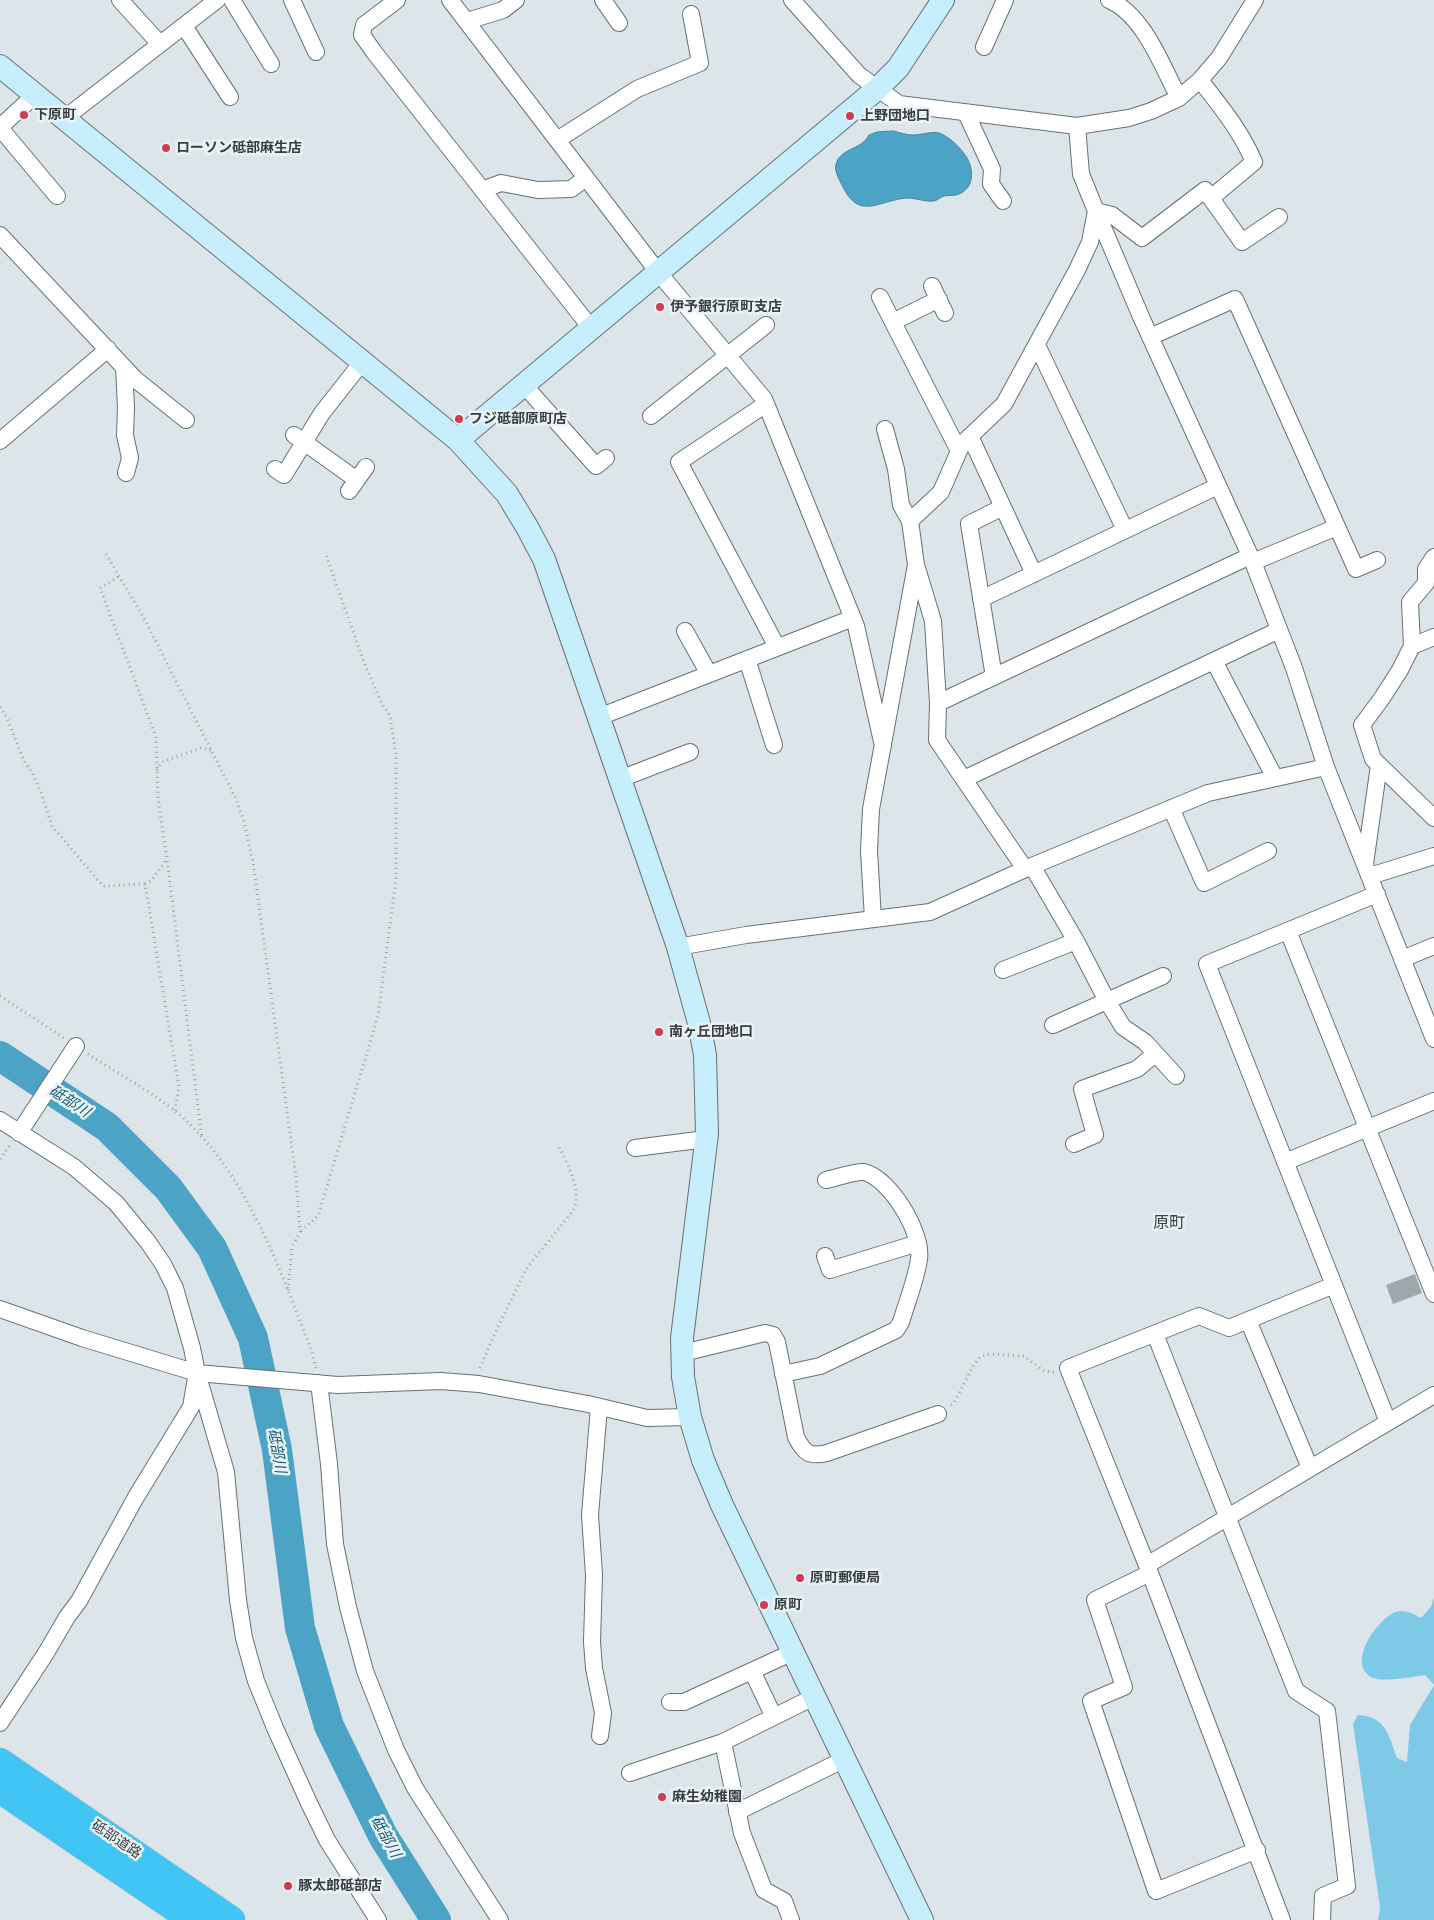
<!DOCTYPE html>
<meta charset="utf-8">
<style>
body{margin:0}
canvas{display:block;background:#dce6ea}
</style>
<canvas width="1434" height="1920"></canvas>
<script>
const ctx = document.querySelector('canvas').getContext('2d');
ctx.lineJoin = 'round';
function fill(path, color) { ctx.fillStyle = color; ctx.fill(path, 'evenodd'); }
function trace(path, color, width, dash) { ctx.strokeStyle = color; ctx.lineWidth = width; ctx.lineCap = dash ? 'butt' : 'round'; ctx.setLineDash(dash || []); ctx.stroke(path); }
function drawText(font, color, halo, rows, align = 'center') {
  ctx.font = font + ' "Roboto Condensed","Noto Sans JP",sans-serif'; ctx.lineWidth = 5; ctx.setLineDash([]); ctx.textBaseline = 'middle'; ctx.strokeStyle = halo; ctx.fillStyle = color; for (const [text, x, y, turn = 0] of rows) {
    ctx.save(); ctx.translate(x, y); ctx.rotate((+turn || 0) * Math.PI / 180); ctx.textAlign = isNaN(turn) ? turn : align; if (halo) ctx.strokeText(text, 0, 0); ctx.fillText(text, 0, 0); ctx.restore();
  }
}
const green = new Path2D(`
 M1434 1597V1920H1378L1380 1907 1353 1724 1358 1715C1386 1716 1389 1736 1397 1758L1407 1762 1410 1725 1434 1685 1425 1675C1412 1677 1383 1683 1371 1677 1346 1662 1379 1617 1396 1612 1406 1609 1412 1614 1421 1618L1431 1607Z`);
const water = new Path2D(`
 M894 131C900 133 907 135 913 135 921 135 932 131 939 133 950 137 961 148 967 158 974 170 974 188 959 194 955 196 949 195 944 196 941 197 938 200 934 201 925 202 916 198 907 198 879 200 859 222 842 185 839 179 834 171 836 164 840 148 862 150 869 135L877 132Z`);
const river = new Path2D(`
 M0 1056 107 1127 168 1188 212 1248 253 1338 277 1450 300 1628 329 1726 383 1836 436 1920`);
const building = new Path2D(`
 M1415 1274 1422 1293 1393 1304 1386 1285Z`);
const path = new Path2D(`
 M106 554 145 620 236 799 244 822 253 862 296 1177 300 1232 292 1247 288 1291
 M118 577 100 588 156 737 158 799 167 859 202 1139
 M0 707 7 718 24 761 33 774 42 795 52 826 103 886 145 884 179 1087 175 1111
 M157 770 162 762 201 748 213 751
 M145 884 151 881 167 859
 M0 996 64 1038
 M88 1054C117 1073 154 1093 180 1115 248 1175 280 1270 312 1352L316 1369
 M0 1159 10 1145
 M301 1231 318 1216 378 1016 396 879V755L390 715 382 704 365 665 326 555
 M480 1368 493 1337 526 1269 573 1211C583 1190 567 1164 558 1145
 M951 1405 954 1403 973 1366 980 1357 989 1354 1024 1356 1044 1371 1054 1372`);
const street = new Path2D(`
 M120 0 160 44
 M232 0 271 64
 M292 0 316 52
 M397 0 364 25 362 35 374 52 591 328
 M450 0 658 272 764 399 856 626 883 746
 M603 0 619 23
 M792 0 859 75 899 104 1077 126 1129 118 1151 111 1179 98 1200 80 1219 58 1255 0
 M1109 0C1144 15 1162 66 1179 98
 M467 21 503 10 516 0
 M184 26 230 97
 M984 47 1005 0
 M1200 80C1221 107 1241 131 1254 162L1211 198
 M966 113 992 169 991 184 1003 201
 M65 118 217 0
 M1077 126 1081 174 1096 211 1142 319 1253 562 1294 668 1326 767 1434 1039
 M0 127 35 95
 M0 128 57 196
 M557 140 637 89 700 63 691 14
 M482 190 501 183 538 190 571 189 586 178
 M1096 211 1112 215 1142 238 1205 190 1242 242 1279 217
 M0 235 135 379 186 420
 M932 286 945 313
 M880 297 959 451
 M893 322 939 299
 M1150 337 1235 299 1356 569 1377 560
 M1037 345 1125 530
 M124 367 126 407 125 435 130 458 126 473
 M524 385 596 466 606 458
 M766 404 679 462 777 647
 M651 416 766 325
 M885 429 896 469 901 505 910 521
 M294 435 357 480
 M970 436 1034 574
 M0 441 108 349
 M275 469 284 475 322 413 363 361
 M349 491 366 467
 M1434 557 1426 569V583L1410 602 1412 646 1400 670 1382 698 1362 725 1373 759 1434 818
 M1253 562 1337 527
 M917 568 933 621 938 703 937 740 1025 869
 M981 599 1218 486
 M685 631 709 674
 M1412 646 1434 637
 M747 659 774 745
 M1214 661 1275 778
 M994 677 969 524 1003 507
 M938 703 1250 556
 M599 717 853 618
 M620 779 690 752
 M964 779 1279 630
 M1171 808 1204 883 1268 851
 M1365 864 1379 765
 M1032 866 1076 941 1107 1001 1123 1027 1145 1042 1176 1076
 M1370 876 1434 856
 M1377 894 1207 964 1388 1422
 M873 919 869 851 871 809 916 565 910 521 941 492 962 444 1004 404 1077 270 1090 242 1096 211
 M1288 931 1434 1294
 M678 947 746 935 930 912 1032 866 1208 793 1326 767
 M1402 959 1434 946
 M1003 970 1076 941
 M1053 1025 1163 976
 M0 1120 74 1167 116 1203 148 1242 163 1264 175 1288 192 1348 197 1373 226 1472 238 1600 244 1638 256 1681 275 1728 309 1803 327 1840 378 1920
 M19 1133 76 1046
 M1074 1144 1095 1135 1082 1089 1137 1069 1155 1054
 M635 1148 706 1139
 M1285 1162 1434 1101
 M825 1256 830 1270 918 1243
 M0 1309 82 1338 197 1373 338 1385 441 1381 479 1384 588 1404 647 1418 690 1417
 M1248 1320 1310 1468
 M1155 1334 1296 1691 1327 1711 1347 1886 1323 1896 1322 1920
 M683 1353 765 1333 773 1335 777 1342 796 1437C804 1453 809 1457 827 1453L938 1414
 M783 1374 820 1366 896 1330 901 1322C907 1302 916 1280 919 1259 923 1233 890 1178 864 1172 856 1171 835 1178 826 1180
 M319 1383 329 1464 335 1544 348 1607 365 1671 396 1750 415 1788 500 1920
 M599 1407 590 1515 594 1575 592 1642 594 1668 603 1713 600 1736
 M1147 1565 1434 1395
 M1150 1573 1095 1600 1124 1687 1091 1701 1156 1891 1257 1850
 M752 1671 774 1717
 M670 1702H684L793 1652
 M0 1723 46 1653 67 1617 79 1601 136 1497 191 1407 196 1378
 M630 1773 723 1742
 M737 1812 845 1759
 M791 1920 784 1901 764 1890 742 1833 723 1742 814 1697
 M1282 1920 1150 1573 1068 1368 1199 1316 1229 1328 1334 1285`);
const secondary = new Path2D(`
 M0 66 458 440 507 494 527 527 544 559 678 947 699 1023 705 1055 707 1134 682 1338 683 1377 690 1417 703 1460 722 1505 922 1920
 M458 440 877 89 898 68 943 0`);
const highway = new Path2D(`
 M0 1762 231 1920
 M0 1789 193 1920`);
const markers = [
 [24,115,5,"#cd3c53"],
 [850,116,5,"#cd3c53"],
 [166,148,5,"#cd3c53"],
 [660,307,5,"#cd3c53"],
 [459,419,5,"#cd3c53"],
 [659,1032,5,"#cd3c53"],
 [800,1578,5,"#cd3c53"],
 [764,1605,5,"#cd3c53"],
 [662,1797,5,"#cd3c53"],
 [288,1886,5,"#cd3c53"]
];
const poiNames = [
 ["下原町",34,115],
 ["上野団地口",860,116],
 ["ローソン砥部麻生店",176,148],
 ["伊予銀行原町支店",670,307],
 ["フジ砥部原町店",469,419],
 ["南ヶ丘団地口",669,1032],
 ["原町郵便局",810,1578],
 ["原町",774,1605],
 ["麻生幼稚園",672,1797],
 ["豚太郎砥部店",298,1886]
];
const streetNames = [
 ["砥部道路",116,1840,34]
];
const waterNames = [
 ["砥部川",69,1102,33],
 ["砥部川",276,1451,80],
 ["砥部川",385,1837,61]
];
const quarterNames = [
 ["原町",1169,1224]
];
fill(green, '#7ec9e8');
fill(water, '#4ba4c6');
trace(water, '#46859e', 1);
trace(river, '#4ba4c6', 30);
fill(building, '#9ea7ab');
trace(street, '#687174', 18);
trace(secondary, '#687174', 24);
trace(highway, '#c0c1c2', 29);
trace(path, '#9ca3a6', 3, [1, 4]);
trace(street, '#fff', 16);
trace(secondary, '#c6eefc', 22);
trace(highway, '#40c5f4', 28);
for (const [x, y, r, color] of markers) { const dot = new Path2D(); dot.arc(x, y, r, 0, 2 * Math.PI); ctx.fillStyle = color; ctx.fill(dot); trace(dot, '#e9f3f7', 2); }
drawText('bold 14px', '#3a3d3f', '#e9f3f7', poiNames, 'left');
drawText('14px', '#3a3d3f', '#e9f3f7', streetNames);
drawText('italic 15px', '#145b73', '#e9f3f7', waterNames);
drawText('16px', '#3b4246', '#e9f3f7', quarterNames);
</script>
